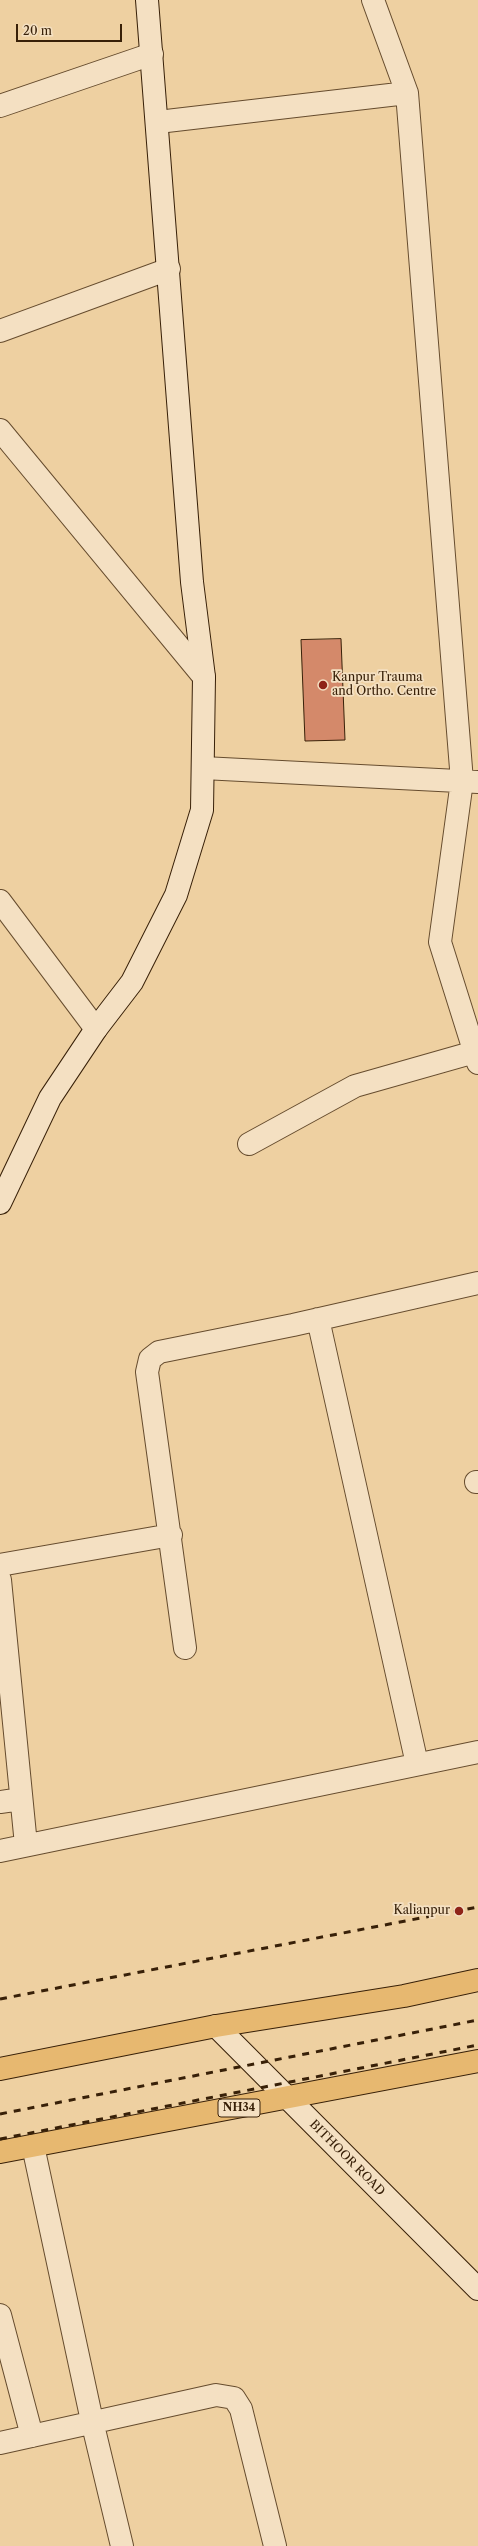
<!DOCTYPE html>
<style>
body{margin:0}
#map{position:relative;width:478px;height:2546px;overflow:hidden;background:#eed0a1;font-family:"Libre Caslon Text",serif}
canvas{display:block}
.scale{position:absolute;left:16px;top:24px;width:106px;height:18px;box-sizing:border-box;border:2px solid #382008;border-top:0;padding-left:5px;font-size:12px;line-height:14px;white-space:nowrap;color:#382008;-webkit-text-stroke:3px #f4e0c2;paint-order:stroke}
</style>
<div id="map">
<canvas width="478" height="2546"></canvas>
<div class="scale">20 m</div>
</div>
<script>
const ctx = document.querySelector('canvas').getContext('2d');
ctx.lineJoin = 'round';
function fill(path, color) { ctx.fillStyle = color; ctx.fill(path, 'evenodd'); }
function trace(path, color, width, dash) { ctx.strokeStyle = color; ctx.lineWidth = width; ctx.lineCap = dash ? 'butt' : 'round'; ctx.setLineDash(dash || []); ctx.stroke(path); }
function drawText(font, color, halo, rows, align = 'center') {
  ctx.font = font + ' "Libre Caslon Text",serif'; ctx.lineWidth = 3.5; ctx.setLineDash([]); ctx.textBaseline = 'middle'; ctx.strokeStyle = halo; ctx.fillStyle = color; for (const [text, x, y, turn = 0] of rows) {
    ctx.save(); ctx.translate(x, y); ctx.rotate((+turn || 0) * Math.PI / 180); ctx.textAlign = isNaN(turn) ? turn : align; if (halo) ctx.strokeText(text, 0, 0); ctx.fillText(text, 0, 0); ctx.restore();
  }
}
const building = new Path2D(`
 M341 639 345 740 305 741 301 640Z`);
const street = new Path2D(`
 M373 0 407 93 462 781 440 942 478 1063
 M0 106 152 54
 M158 122 407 93
 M0 331 169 269
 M0 430 204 677
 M203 768 478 782
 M0 901 96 1029
 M249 1144 355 1086 478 1051
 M318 1319 417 1764
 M476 1482H478
 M0 1565 171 1535
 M0 1580 26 1845
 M185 1648 147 1372 150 1359 159 1352 293 1325 478 1283
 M0 1802 21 1799
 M0 1851 478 1752
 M33 2146 92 2421 122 2546
 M0 2315 32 2436
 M0 2443 216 2395 234 2398 241 2409 275 2546`);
const secondary = new Path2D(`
 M0 1203 50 1098 96 1029 132 982 176 895 202 810 204 677 192 582 147 0
 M216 2026 478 2289`);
const highway = new Path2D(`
 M0 2069 216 2026 404 1996 478 1980
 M0 2152 478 2061`);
const rail = new Path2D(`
 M0 1999 478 1907
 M0 2114 478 2020
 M0 2139 478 2045`);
const markers = [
 [323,685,5,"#8f2418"],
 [459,1911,5,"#8f2418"]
];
const shields = [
 [239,2108,42]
];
const shieldNames = [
 ["NH34",239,2108]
];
const poiNames = [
 ["Kanpur Trauma",332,678],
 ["and Ortho. Centre",332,692],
 ["Kalianpur",450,1911,"right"]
];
const streetNames = [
 ["BITHOOR ROAD",347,2158,45]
];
fill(building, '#d4896a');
trace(building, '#382008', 1);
trace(street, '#664c2e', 24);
trace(secondary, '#382008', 24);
trace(highway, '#382008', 24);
trace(street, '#f4e0c2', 22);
trace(secondary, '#f4e0c2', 22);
trace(highway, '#e7b870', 22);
trace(rail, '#382008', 3, [7, 7]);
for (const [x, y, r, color] of markers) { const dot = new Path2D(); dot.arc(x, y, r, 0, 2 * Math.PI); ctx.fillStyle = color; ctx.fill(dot); trace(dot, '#f4e0c2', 1.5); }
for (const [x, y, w] of shields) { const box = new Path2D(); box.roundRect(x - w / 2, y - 9, w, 18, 3); ctx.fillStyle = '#f4e0c2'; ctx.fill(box); trace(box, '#382008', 1); }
drawText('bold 11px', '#382008', null, shieldNames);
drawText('12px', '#382008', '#f4e0c2', poiNames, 'left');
drawText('12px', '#382008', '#f4e0c2', streetNames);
</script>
